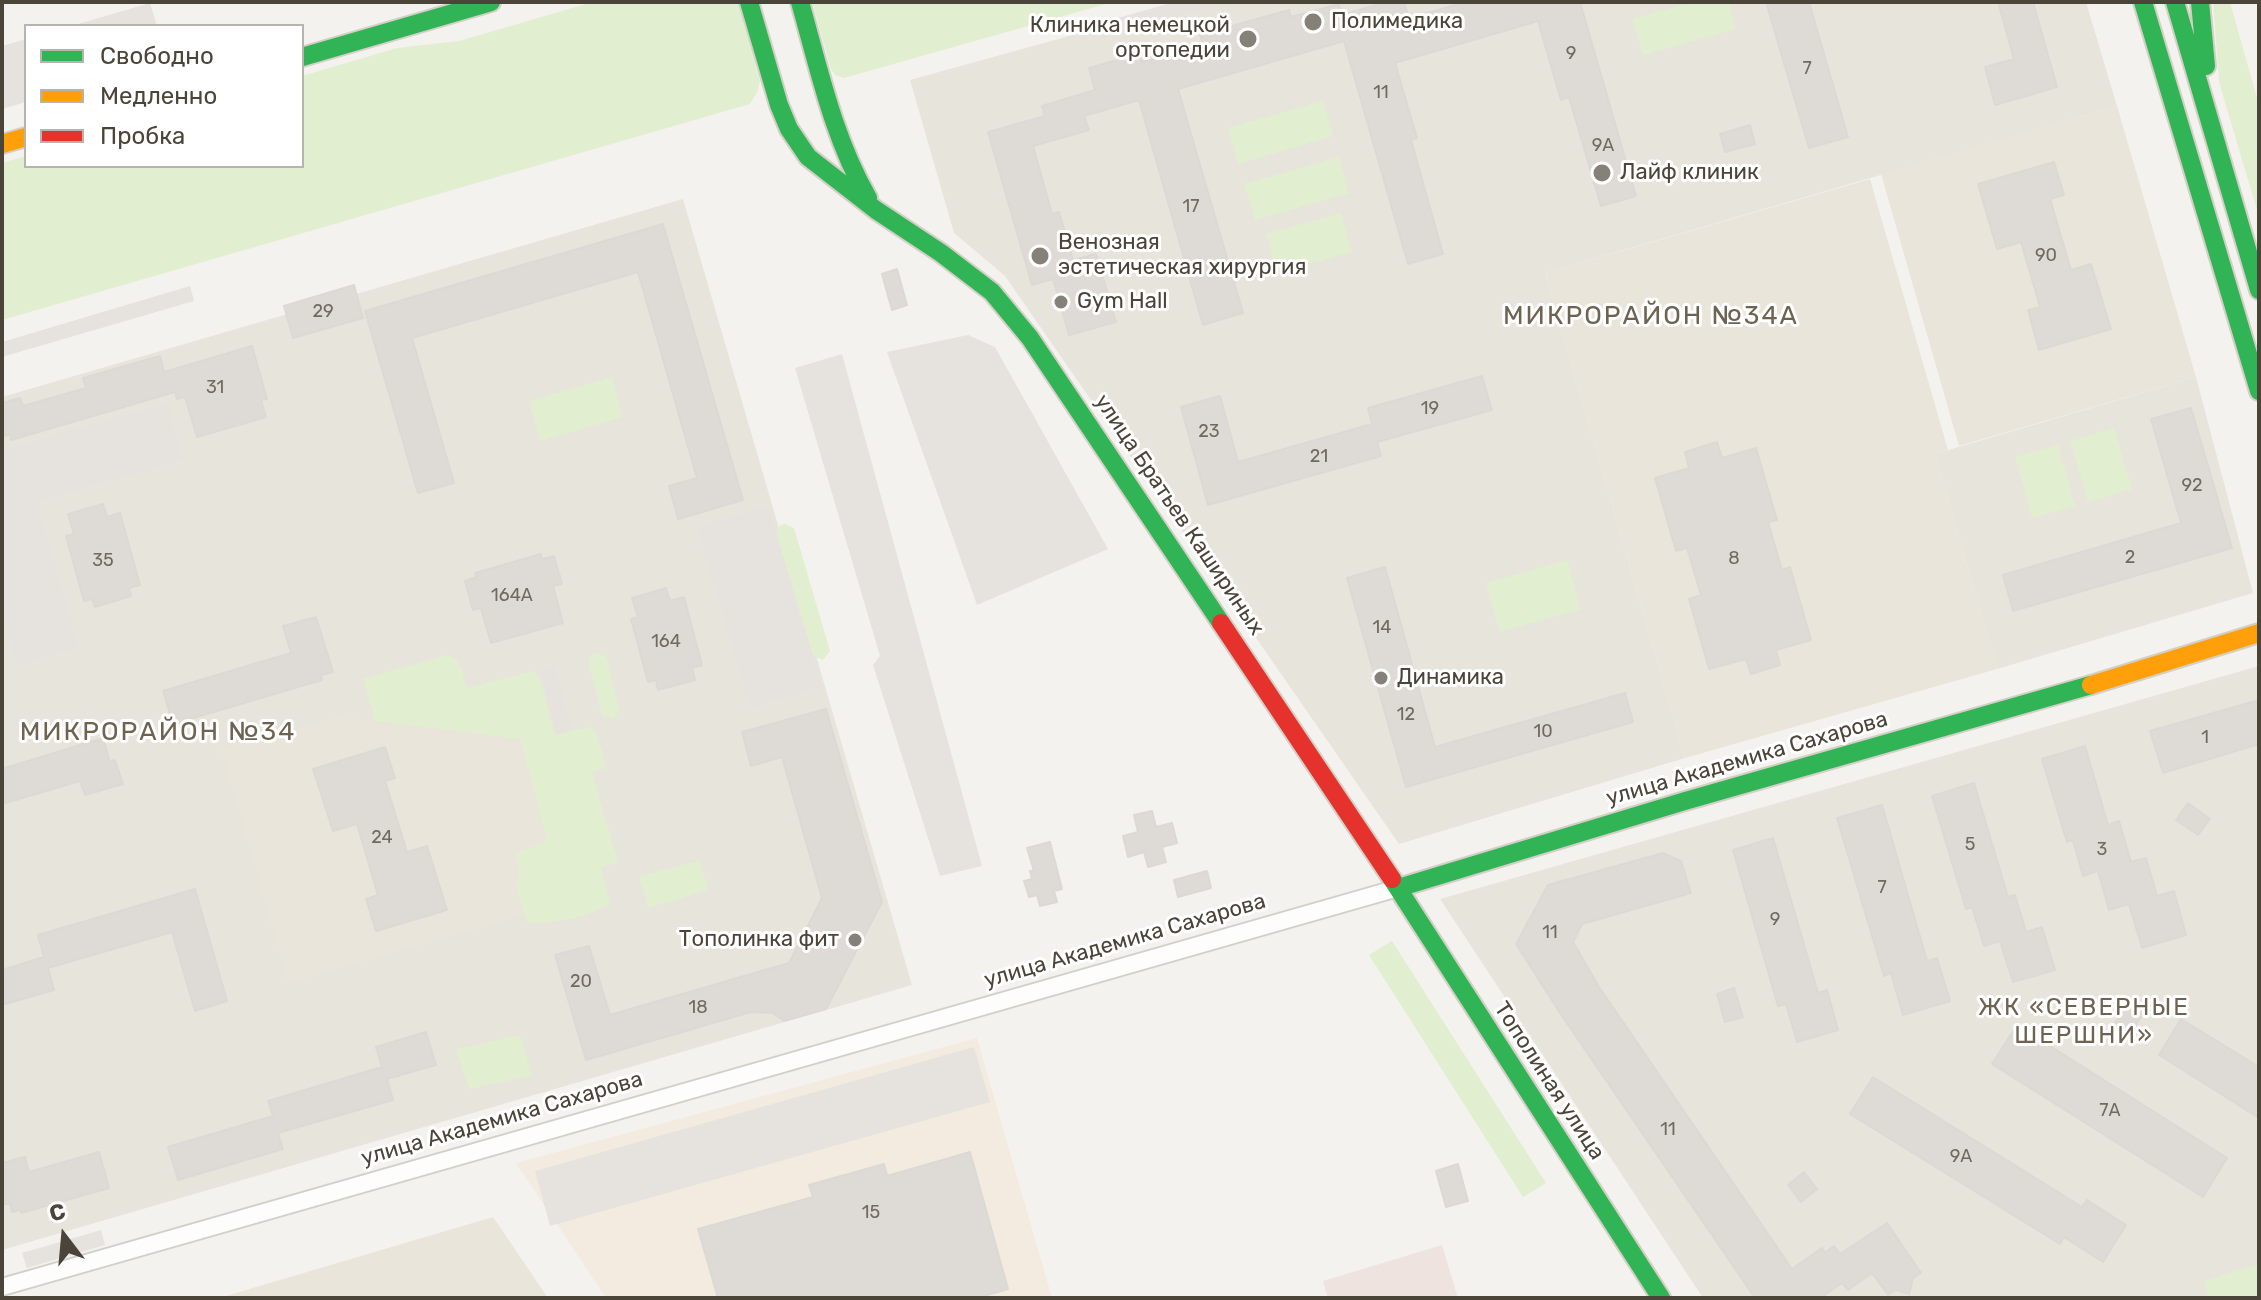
<!DOCTYPE html>
<meta charset="utf-8">
<style>
body{margin:0}
#map{position:relative;width:2261px;height:1300px;overflow:hidden;background:#f4f2ee;font-family:Rubik,sans-serif}
canvas{display:block}
.frame{position:absolute;inset:0;border:4px solid #4b4439;pointer-events:none}
.legend{position:absolute;left:24px;top:24px;width:280px;height:144px;box-sizing:border-box;background:#fff;border:2px solid #b7b4b0;margin:0;padding:10px 14px;list-style:none;font-size:24px;color:#4b4439}
.legend li{display:flex;align-items:center;gap:16px;height:40px}
.legend b{width:40px;border:2px solid #b7b4b0}
.north{position:absolute;left:24px;top:1196px;width:80px;height:80px;-webkit-text-stroke:6px #fff;paint-order:stroke;rotate:344deg;font-size:22px;font-weight:700;line-height:32px;text-align:center;color:#4b4439}
.north::after{content:'';display:block;margin:auto;width:28px;height:36px;background:#4b4439;clip-path:polygon(50% 0,100% 100%,50% 72%,0 100%)}
</style>
<div id="map">
<canvas width="2261" height="1300"></canvas>
<div class="frame"></div>
<ul class="legend">
<li><b style="height:10px;background:#30b455"></b>Свободно</li>
<li><b style="height:10px;background:#ff9f0a"></b>Медленно</li>
<li><b style="height:10px;background:#e5322d"></b>Пробка</li>
</ul>
<div class="north">С</div>
</div>
<script>
const ctx = document.querySelector('canvas').getContext('2d');
ctx.lineJoin = 'round';
function fill(path, color) { ctx.fillStyle = color; ctx.fill(path, 'evenodd'); }
function trace(path, color, width, dash) { ctx.strokeStyle = color; ctx.lineWidth = width; ctx.lineCap = dash ? 'butt' : 'round'; ctx.setLineDash(dash || []); ctx.stroke(path); }
function drawText(font, color, halo, rows, align = 'center') {
  ctx.font = font + ' Rubik,sans-serif'; ctx.lineWidth = 6; ctx.setLineDash([]); ctx.textBaseline = 'middle'; ctx.strokeStyle = halo; ctx.fillStyle = color; for (const [text, x, y, turn = 0] of rows) {
    ctx.save(); ctx.translate(x, y); ctx.rotate((+turn || 0) * Math.PI / 180); ctx.textAlign = isNaN(turn) ? turn : align; if (halo) ctx.strokeText(text, 0, 0); ctx.fillText(text, 0, 0); ctx.restore();
  }
}
const residential = new Path2D(`
 M1192 2H2086L2117 106 1545 273 1685 758 1399 844 1005 276 954 233 910 80Z
 M683 199 912 985 2 1250V397Z
 M2196 377 2253 593 1997 669 1935 454Z
 M2259 666V1298H1703L1440 899Z`);
const commercial = new Path2D(`
 M977 1038 1052 1298H606L516 1163Z`);
const education = new Path2D(`
 M2117 106 2196 377 1959 446 1881 174Z
 M1870 179 1948 450 1935 454 1997 669 1685 758 1545 273Z
 M339 717 520 739 548 842 536 912 288 983 221 749Z
 M493 1217 548 1298H219Z`);
const medical = new Path2D(`
 M1442 1245 1458 1298H1328L1323 1281Z`);
const green = new Path2D(`
 M593 2H738L760 81 757 92 750 104 2 320V163L26 156V166H302V76L397 48 459 41Z
 M812 2H1113L844 78 835 75 831 69Z
 M1693 2H1729L1736 29 1643 55 1632 19Z
 M2213 2H2230L2259 105V217L2219 82Z
 M1323 101 1333 136 1238 164 1228 128Z
 M1339 157 1349 193 1255 220 1244 184Z
 M1341 213 1352 252 1277 273 1266 234Z
 M612 377 623 417 540 441 529 401Z
 M2114 428 2132 489 2088 502 2070 441Z
 M2058 445 2075 506 2032 518 2015 457Z
 M785 524 794 528 830 651 823 660 813 656 776 534 780 525Z
 M1567 560 1581 609 1499 632 1486 583Z
 M597 652 606 657 620 711 613 719 602 716 588 662 592 654Z
 M446 655C463 657 462 675 467 688L534 671 540 678 555 735 589 727 596 732 607 768 592 772 618 862 601 868 610 903C595 916 546 926 527 922L515 884 519 875 515 853 547 841 520 739 375 721 363 679Z
 M700 860 708 890 648 908 639 877Z
 M1392 941 1546 1183 1523 1197 1369 955Z
 M520 1035 532 1076 469 1089 456 1049Z
 M2259 1264V1298H2209L2204 1281Z`);
const parking = new Path2D(`
 M1174 2H1226L1101 38 1097 24Z
 M150 3 157 26H71Z
 M26 39V102L2 109V46Z
 M190 286 194 301 2 357V342Z
 M968 335 995 347 1108 549 977 605 887 352Z
 M842 354 982 866 940 876 873 665 880 656 795 368Z
 M167 403 183 460 37 502 79 648 17 666 2 612V450Z
 M768 506 822 687 750 708 697 527Z
 M555 666 571 730 556 734 540 670Z
 M974 1047 990 1102 550 1226 535 1171Z
 M101 1230 105 1245 27 1268 22 1253Z`);
const building = new Path2D(`
 M1387 2H1404L1409 18 1466 2H1580L1636 196 1601 206 1569 97 1561 100 1538 21 1395 63 1417 138 1411 140 1443 254 1408 264 1344 41 1178 89 1243 313 1203 325 1139 100 1084 116 1089 130 1033 146 1052 214 1059 212 1073 260 1096 254 1116 322 1069 335 1053 279 1032 285 988 132 1045 116 1042 106 1095 90 1089 68 1139 54 1142 62 1203 45 1200 35 1289 10 1291 17 1339 4 1342 15Z
 M1766 2H1809L1848 137 1809 148Z
 M1998 2H2033L2057 87 1995 105 1985 67 2014 59Z
 M1750 125 1755 144 1725 152 1720 134Z
 M2054 162 2064 195 2050 199 2071 270 2091 264 2111 329 2039 350 2028 310 2040 307 2021 242 1997 249 1978 184Z
 M663 224 743 500 678 519 669 486 697 478 638 272 412 338 454 483 418 493 365 311Z
 M897 269 907 305 892 310 882 274Z
 M354 285 363 318 293 338 284 306Z
 M252 346 267 399 261 400 266 417 197 437 185 397 177 399 175 392 11 440 10 434 2 437V403L20 398 23 406 86 388 83 378 160 356 164 372Z
 M1482 376 1492 410 1377 442 1381 456 1208 505 1181 407 1220 396 1238 462 1372 424 1368 408Z
 M2191 408 2232 548 2013 611 2003 575 2181 523 2151 419Z
 M1717 442 1722 458 1756 448 1777 520 1768 522 1782 570 1790 567 1811 640 1776 650 1780 665 1751 674 1746 659 1709 669 1689 599 1701 595 1687 548 1676 551 1655 478 1689 468 1685 452Z
 M103 504 107 517 120 513 140 585 129 588 131 596 95 607 92 599 84 601 66 536 74 534 68 514Z
 M541 554 542 559 554 556 562 584 553 586 563 623 491 643 481 608 473 610 465 581 476 577 475 573Z
 M1385 567 1435 747 1625 693 1633 722 1406 787 1347 578Z
 M666 588 670 601 684 597 702 665 692 668 695 680 658 690 656 680 648 682 631 619 638 617 632 598Z
 M316 617 333 672 321 675 322 680 173 724 163 691 291 653 283 626Z
 M2259 700V744L2163 773 2150 731Z
 M826 709 882 902 826 1009 784 1021 773 1013 751 1012 586 1060 555 955 589 946 610 1015 789 963 822 898 782 757 751 766 742 732Z
 M103 738 110 762 115 760 123 784 85 795 80 781 2 804V769Z
 M2085 746 2108 825 2119 821 2131 862 2146 858 2157 896 2174 891 2186 935 2142 948 2129 904 2109 910 2098 871 2083 876 2073 840 2067 842 2042 759Z
 M385 747 395 778 385 781 407 852 427 846 447 910 376 931 366 899 378 895 357 824 333 831 313 769Z
 M1974 783 2008 897 2015 895 2026 932 2042 927 2055 970 2013 982 2000 941 1984 946 1972 907 1966 909 1932 796Z
 M2188 803 2210 819 2198 835 2176 820Z
 M1882 805 1927 961 1937 958 1950 1001 1903 1015 1891 973 1884 976 1837 818Z
 M1152 811 1156 827 1172 823 1177 843 1162 847 1166 862 1148 867 1144 852 1128 857 1123 836 1138 832 1134 815Z
 M1773 838 1818 993 1827 990 1838 1030 1797 1042 1786 1004 1778 1006 1733 850Z
 M1050 842 1062 889 1054 891 1057 902 1040 906 1037 895 1029 897 1024 881 1032 879 1030 871H1034L1027 848Z
 M1663 853 1681 861 1691 893 1582 924 1573 942 1599 987 1792 1269 1822 1248 1825 1253 1834 1246 1840 1254 1887 1223 1921 1273 1913 1278 1909 1294 1896 1290 1888 1295 1872 1273 1848 1290 1842 1283 1820 1298H1755L1560 1013 1516 944 1548 885Z
 M1207 871 1211 888 1178 897 1174 880Z
 M195 889 227 1001 195 1011 172 932 48 968 54 990 2 1005V970L44 957 38 935Z
 M1734 988 1743 1017 1725 1022 1717 994Z
 M2129 1001 2145 1011 2130 1034 2114 1024Z
 M2181 1019 2259 1067V1118L2159 1055Z
 M2017 1025 2227 1158 2203 1197 1992 1064Z
 M426 1032 436 1065 387 1079 393 1100 278 1133 283 1149 178 1180 168 1147 273 1116 268 1101 382 1067 376 1047Z
 M1873 1077 2082 1207 2087 1200 2126 1225 2103 1262 2064 1237 2060 1244 1850 1114Z
 M99 1152 109 1188 21 1213 20 1210 12 1212 10 1203 2 1205V1163L25 1157 29 1172Z
 M970 1152 1008 1289 977 1298H718L698 1229 813 1197 809 1185 884 1164 887 1176Z
 M1458 1164 1468 1201 1446 1207 1436 1171Z
 M1804 1172 1817 1189 1801 1202 1788 1185Z`);
const street = new Path2D(`
 M2 1287 1398 888`);
const fast = new Path2D(`
 M749 2 779 105 789 129 808 157 876 210 941 253 992 292 1030 338 1221 623
 M800 2C819 69 833 137 868 198
 M2143 2 2259 391
 M2175 2 2259 290
 M2200 2 2206 66
 M302 57 491 2
 M1392 879 1661 1298
 M1398 888 1685 801 2091 685`);
const slow = new Path2D(`
 M2 144 26 137
 M2091 685 2259 633`);
const jam = new Path2D(`
 M1221 623 1392 879`);
const markers = [
 [1313,22,10,"#868178"],
 [1248,39,10,"#868178"],
 [1602,173,10,"#868178"],
 [1040,256,10,"#868178"],
 [1061,302,8,"#868178"],
 [1381,678,8,"#868178"],
 [855,940,8,"#868178"]
];
const numberNames = [
 ["9",1571,54],
 ["7",1807,69],
 ["11",1381,93],
 ["9А",1603,146],
 ["17",1191,207],
 ["90",2046,256],
 ["29",323,312],
 ["31",215,388],
 ["19",1430,409],
 ["23",1209,432],
 ["21",1319,457],
 ["92",2192,486],
 ["2",2130,558],
 ["8",1734,559],
 ["35",103,561],
 ["164А",512,596],
 ["14",1382,628],
 ["164",666,642],
 ["12",1406,715],
 ["10",1543,732],
 ["1",2205,738],
 ["24",382,838],
 ["5",1970,845],
 ["3",2102,850],
 ["7",1882,888],
 ["9",1775,920],
 ["11",1550,933],
 ["20",581,982],
 ["18",698,1008],
 ["7А",2110,1111],
 ["11",1668,1130],
 ["9А",1961,1157],
 ["15",871,1213]
];
const poiNames = [
 ["Полимедика",1331,22],
 ["Клиника немецкой",1230,26,"right"],
 ["ортопедии",1230,51,"right"],
 ["Лайф клиник",1620,173],
 ["Венозная",1058,243],
 ["эстетическая хирургия",1058,268],
 ["Gym Hall",1077,302],
 ["Динамика",1397,678],
 ["Тополинка фит",839,940,"right"]
];
const streetNames = [
 ["улица Братьев Кашириных",1179,515,56],
 ["улица Академика Сахарова",1747,759,-16],
 ["улица Академика Сахарова",1125,941,-16],
 ["Тополиная улица",1549,1081,57],
 ["улица Академика Сахарова",502,1119,-16]
];
const neighbourhoodNames = [
 ["ЖК «СЕВЕРНЫЕ",2084,1008],
 ["ШЕРШНИ»",2084,1036]
];
const quarterNames = [
 ["МИКРОРАЙОН №34А",1651,316],
 ["МИКРОРАЙОН №34",158,732]
];
fill(residential, '#e7e4dc');
fill(commercial, '#f3ebdf');
fill(education, '#eae5da');
fill(medical, '#eee3df');
fill(green, '#e1eecf');
fill(parking, '#e6e3df');
fill(building, '#dedbd6');
trace(building, '#dcd9d4', 2);
trace(street, '#d2d0cb', 20);
trace(fast, '#d3cfc5', 22);
trace(slow, '#d3cfc5', 22);
trace(jam, '#d3cfc5', 22);
trace(street, '#fdfdfc', 16);
trace(fast, '#30b455', 18);
trace(slow, '#ff9f0a', 18);
trace(jam, '#e5322d', 18);
for (const [x, y, r, color] of markers) { const dot = new Path2D(); dot.arc(x, y, r, 0, 2 * Math.PI); ctx.fillStyle = color; ctx.fill(dot); trace(dot, '#fff', 3); }
drawText('18px', '#706a61', null, numberNames);
drawText('22px', '#4b4439', '#fff', poiNames, 'left');
drawText('22px', '#4b4439', '#fff', streetNames);
ctx.letterSpacing = '2px';
drawText('24px', '#6e6250', '#fff', neighbourhoodNames);
ctx.letterSpacing = '0px';
ctx.letterSpacing = '2px';
drawText('26px', '#6e6250', '#fff', quarterNames);
ctx.letterSpacing = '0px';
</script>
